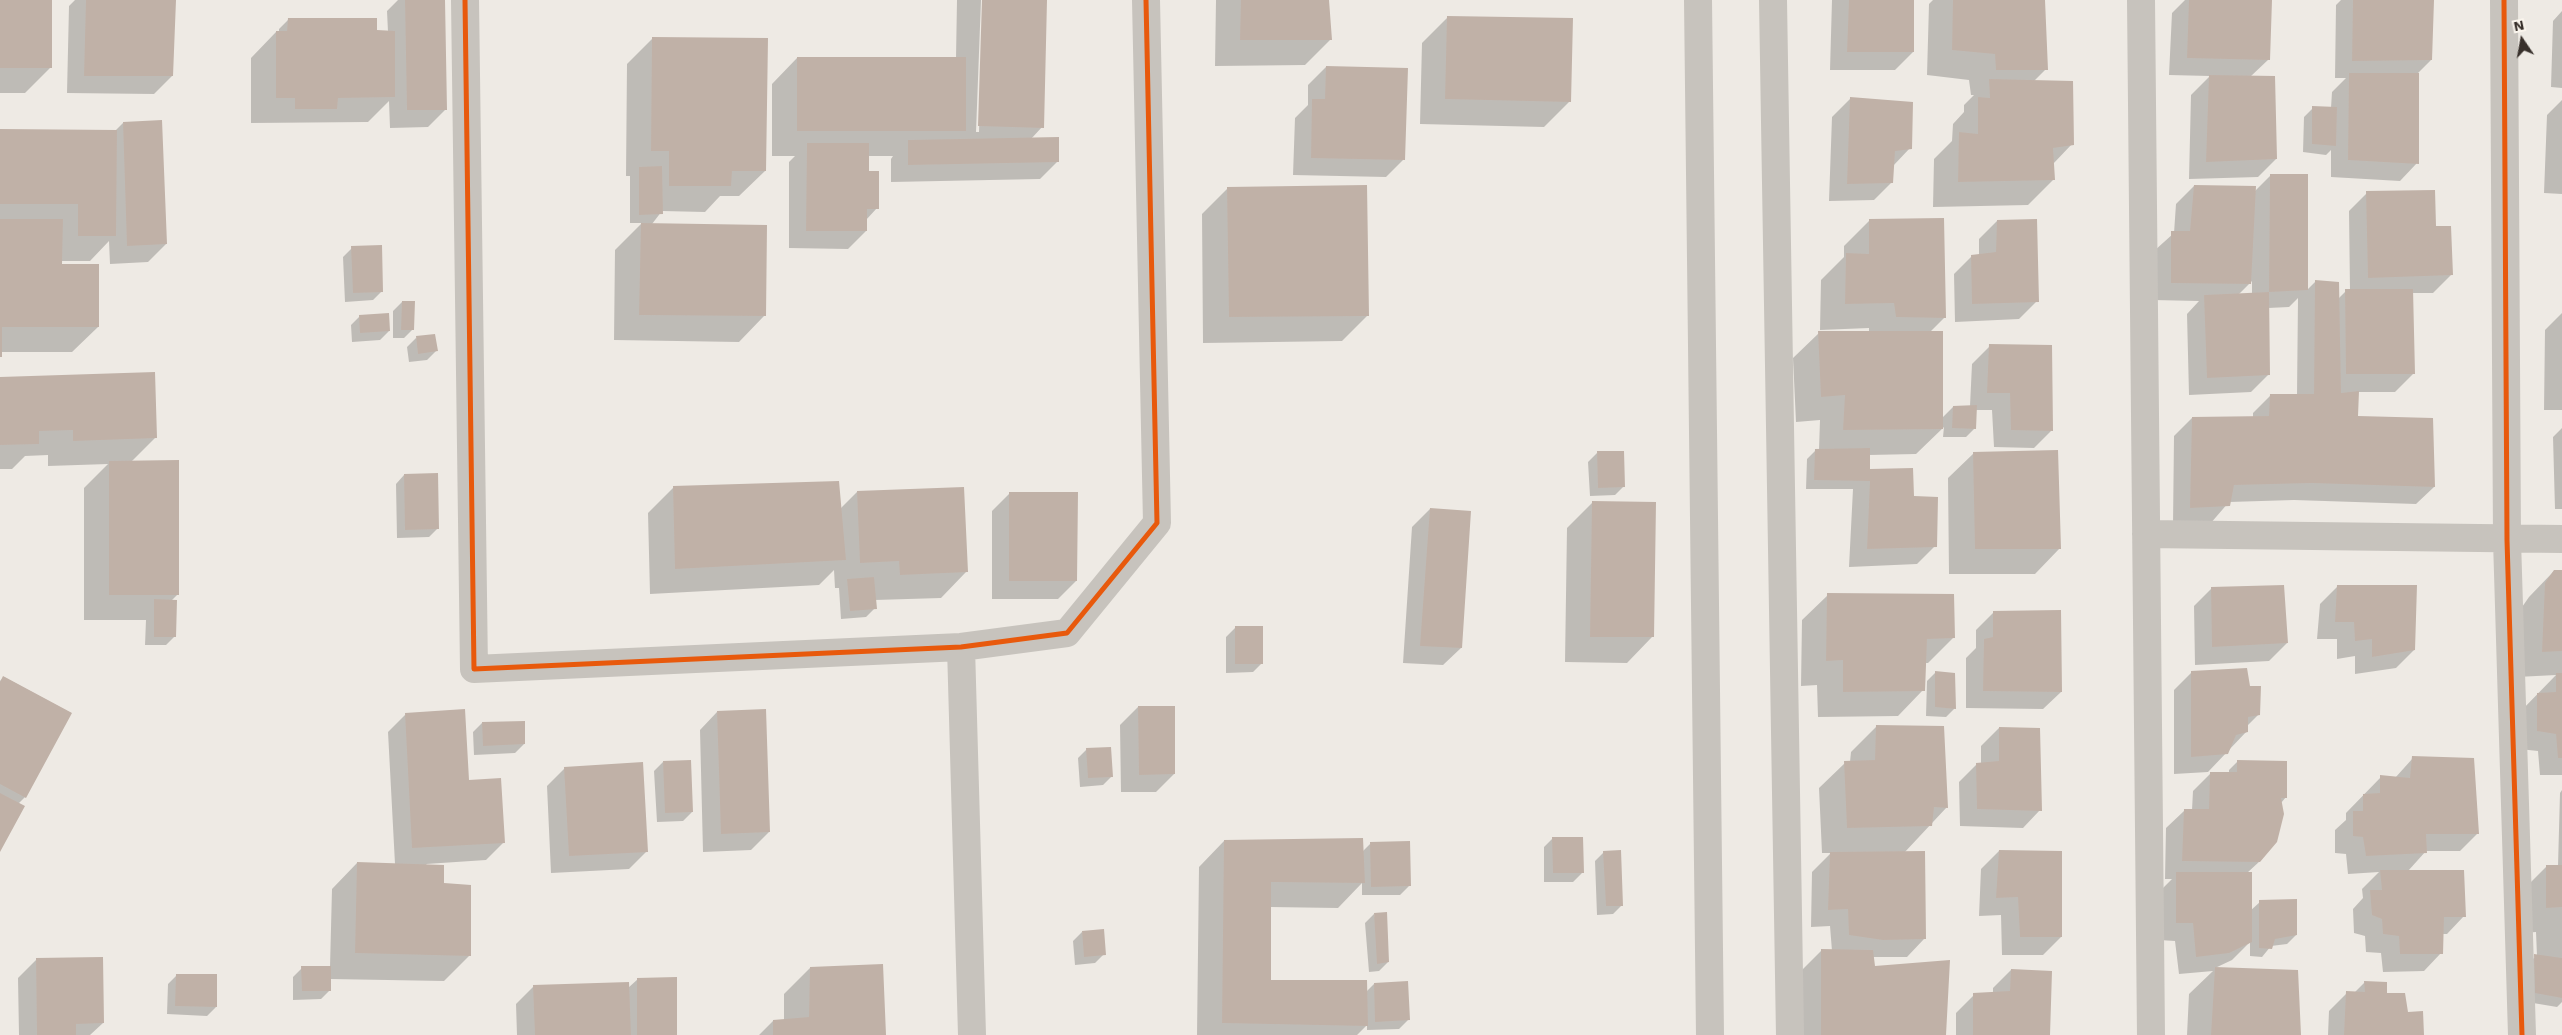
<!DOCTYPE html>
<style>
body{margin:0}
#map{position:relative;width:2562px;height:1035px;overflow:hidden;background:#eeeae4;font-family:"Work Sans",sans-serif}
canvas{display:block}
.north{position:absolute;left:2497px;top:15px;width:50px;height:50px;-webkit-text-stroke:4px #faf5ed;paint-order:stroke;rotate:348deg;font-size:14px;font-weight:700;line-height:20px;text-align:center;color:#38302b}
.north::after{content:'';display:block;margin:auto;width:18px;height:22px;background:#38302b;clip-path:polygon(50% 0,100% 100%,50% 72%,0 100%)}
</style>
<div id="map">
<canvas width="2562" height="1035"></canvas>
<div class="north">N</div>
</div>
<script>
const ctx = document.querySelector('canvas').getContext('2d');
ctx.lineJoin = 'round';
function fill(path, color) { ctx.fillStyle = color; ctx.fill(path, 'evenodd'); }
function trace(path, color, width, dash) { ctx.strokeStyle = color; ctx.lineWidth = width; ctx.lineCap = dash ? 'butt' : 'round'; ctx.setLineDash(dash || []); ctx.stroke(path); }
const shadow = new Path2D(`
 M0 0H51V67L25 93H0Z
 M75 0H174L172 76 154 94 67 93 69 6Z
 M398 0H443L446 109 428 127 390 128 389 101 368 122 251 123V58L276 32H279V29L288 20 388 32 387 11Z
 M957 0H981L976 132H979L983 0H1046L1042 127 1031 139 1058 161 1040 179 891 182V159L893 156H868V172L877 208 866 220V231L848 249 789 248V162L795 156H772V84L797 58H956Z
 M1216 0H1328L1330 40 1305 65 1215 66Z
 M1832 0H1913V52L1895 70H1830Z
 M1933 0H2044L2046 69 2034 81 2072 144 2053 164 2054 179 2028 205 1933 207 1934 159 1952 141 1953 124 1964 112V105L1974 95H1971L1969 80 1927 75 1929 4Z
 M2185 0H2271L2269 59 2250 77 2276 159 2258 177 2189 179 2191 95 2210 76 2169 75 2172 13Z
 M2341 0H2432L2431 60 2418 73 2417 163 2400 181 2331 177V150L2326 155 2303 152 2304 117 2313 108H2331L2332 92 2346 78H2335L2336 5Z
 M2562 11V88L2551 87 2553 21Z
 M1448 17 1570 101 1544 127 1420 124 1422 43Z
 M653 38 765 171 739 196H720L705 212 662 211 652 224 764 316 739 342 614 340 615 250 642 223H630V176H626L627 64Z
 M1326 67 1404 159 1386 177 1293 175 1295 118 1308 105V85Z
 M1850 99 1910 148 1893 166 1892 182 1874 200 1829 201 1832 117Z
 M2562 100V194L2544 193 2547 115Z
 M123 123 166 244 148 262 110 264 109 241 90 261H61V265L98 327 72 352H1L0 357V131H115Z
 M2271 175H2307V290L2316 281 2338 299 2346 291H2350L2349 211 2367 193 2434 227 2451 275 2433 293H2412L2413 374 2395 392H2358L2356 417 2434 487 2416 504 2294 500 2229 502 2210 524 2173 525 2174 436 2192 418 2253 417V413L2271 395H2297L2298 298 2289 307 2268 308 2269 374 2251 392 2189 395 2187 314 2199 301 2153 300 2154 251 2174 233 2176 204 2194 186 2254 192ZM2252 281V294H2239Z
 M1228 188 1367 316 1342 341 1203 343 1202 214Z
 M1870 220 1945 317 1930 332 1942 418 1953 407 1970 406 1972 364 1990 346 2052 430 2034 448 1994 447 1992 410H1976L1975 428 1966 437H1943L1944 427 1916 454 1869 455V472L1912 498 1935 546 1917 564 1849 567 1853 489H1806L1807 459 1816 450H1819L1820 420 1796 422 1793 358 1819 333 1869 332V328L1820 330 1821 280 1844 257V246Z
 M1997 221 2037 301 2019 319 1955 322 1954 274 1972 256 1979 255V239Z
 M352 248 382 291 373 300 345 302 343 257Z
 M402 302 413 329 404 338H393V311Z
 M2562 313V410H2544L2545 330Z
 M360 316 389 331 380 340 352 342 351 325Z
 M416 338 436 351 427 360 409 362 407 347Z
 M0 378 156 437 131 462 178 594 171 601 175 636 166 645H145L146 620H84V488L108 464 48 466V455L25 456 12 469H0Z
 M2562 428V509H2555L2553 437Z
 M1597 453 1624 486 1615 495 1590 496 1588 462Z
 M1974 453 2060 548 2035 574H1949L1948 478Z
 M404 475 438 528 429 537 397 538 396 484Z
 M673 488 840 509 857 492 966 572 941 598 875 600V608L866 617 841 619 839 588H835L834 570 819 585 650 594 648 513Z
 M1010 493 1076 581 1058 599H992V511Z
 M1593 502 1652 637 1627 663 1565 662 1567 528Z
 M1430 509 1461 648 1443 665 1403 663 1412 527Z
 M2554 571H2562V775H2540L2538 751 2519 749 2520 712 2556 675 2517 677 2520 610 2529 597Z
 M2338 586 2414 650 2396 668 2355 674V656L2337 659V639H2317L2320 604Z
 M2212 588 2287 643 2269 661 2195 665 2194 606Z
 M1828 595 1954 637 1928 663H1924L1923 690 1898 716 1818 717 1817 685 1801 686 1802 620Z
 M1994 612 2061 692 2043 709 1966 708V658L1976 648V630Z
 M1235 628 1262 663 1253 672 1226 673V637Z
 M2192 672 2249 687 2258 715 2247 726V731L2208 772 2174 774V690Z
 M1935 673 1955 708 1946 717 1926 716 1927 681Z
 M4 677 71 713 25 797 18 804 0 850V681Z
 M1138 707 1174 774 1156 792H1121L1120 725Z
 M717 712 769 832 751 850 703 852 700 730Z
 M406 714 468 781 503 843 486 860 426 864 443 884 470 955 444 981 330 979V990L321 999 293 1000V977L302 968 330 967 332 889 357 863 395 864 388 732Z
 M482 723 524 744 515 753 474 755 473 732Z
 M1876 727 1947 807 1904 853 1924 939 1907 957H1873V967L1945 1035H1796V976L1822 950 1832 951 1830 926 1811 927 1812 872 1831 853H1822L1819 788 1845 763 1850 762 1851 752Z
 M1999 728 2040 810 2023 828 1960 826 1959 782 1977 764H1981V746Z
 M1087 749 1112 776 1103 785 1080 787 1078 758Z
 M2413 758 2478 833 2460 851H2426L2408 871 2464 916 2447 934H2442L2441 953 2424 971 2383 972 2381 953 2366 952 2365 936 2354 933 2353 909 2363 898 2362 889 2379 872 2348 874 2346 854 2335 853V830L2346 820V813L2381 777 2395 778Z
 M2238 761 2286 797 2281 803 2260 861 2247 873 2250 911 2260 902 2296 935 2287 944 2271 946 2262 957 2250 956V942L2232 960 2215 968 2297 971 2300 1035H2187L2189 994 2213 971 2179 974 2175 941 2159 940V892L2172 879H2165L2166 828 2184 811 2192 810 2193 791 2211 773H2229V770Z
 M663 762 692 812 683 821 657 822 654 771Z
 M565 768 647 851 629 869 551 873 547 786Z
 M2562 790V1002L2557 1007 2527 1002 2526 964 2537 956 2536 932 2521 933V892L2547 866H2558L2560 793Z
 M1553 838 1582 873 1573 882H1544V847Z
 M1224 841 1362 852 1371 843 1409 886 1400 895H1362V883L1338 908 1270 907V981L1366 992 1374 984 1408 1020 1399 1029 1367 1030V1025L1357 1035H1197L1199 867Z
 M1999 851 2061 937 2043 955H2002L2001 915 1979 916 1981 869Z
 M1604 852 1622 905 1613 914 1597 915 1595 861Z
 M1374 914 1388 962 1379 971 1369 972 1365 923Z
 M1082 932 1104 954 1095 963 1075 965 1073 941Z
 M36 960 103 1023 90 1035H19L18 978Z
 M810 968 885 1035H759L773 1021 784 1020V994Z
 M2011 970 2048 1035H1956V1013L1974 995 1993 993V988Z
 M177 975 216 1007 207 1016 167 1014 168 984Z
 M638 979 676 1035H517L516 1004 534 986 628 988Z
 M2365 982 2386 995 2406 1013 2423 1035H2328L2329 1011 2347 993H2354Z`);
const building = new Path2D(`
 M0 0H52V68H0Z
 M86 0H176L173 76H84Z
 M405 0H445L447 110H407Z
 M982 0H1047L1044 128 978 126Z
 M1241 0H1329L1332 40H1240Z
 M1849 0H1914V52H1847Z
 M1953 0H2045L2048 70H1996L1995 54 1952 50Z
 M2189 0H2272L2270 60 2187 58Z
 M2353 0H2434L2432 60 2352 61Z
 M1447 16 1573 18 1571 102 1445 99Z
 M288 18H377V30L395 31V97L338 98 337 109H295V98H276V31H287Z
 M652 37 768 38 766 171H732L731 186H669V151H651Z
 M797 57H966V131H797Z
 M1326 66 1408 68 1405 160 1311 158 1312 99H1325Z
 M2349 73H2419V164L2348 160Z
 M2209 75 2275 76 2277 159 2206 162Z
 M1989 79 2073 81 2074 145 2053 148 2055 180 1958 182 1959 132 1978 134V97L1990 98Z
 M1850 97 1913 102 1912 149 1895 151 1893 183 1847 184Z
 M2312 106 2337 107 2336 146 2312 144Z
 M162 120 167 244 127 246 123 122Z
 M0 129 117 130 116 236H78V204H0Z
 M1059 137V162L908 165V140Z
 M807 143H869V171H879V209H867V231H806Z
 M662 166 663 214 639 215V167Z
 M2270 174H2308V290L2269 292 2270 375 2207 378 2204 295 2269 292Z
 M1367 185 1369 316 1229 317 1227 187Z
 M2194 185 2256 186 2251 284 2171 283V231H2190Z
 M2435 190 2436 226H2451L2453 275 2368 278 2366 191Z
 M1944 218 1946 318 1896 317 1894 303 1845 304 1846 253 1869 254V219Z
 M0 219H63L62 264H99V327H2V357H0Z
 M2037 219 2039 302 1972 304 1971 255 1996 252 1997 220Z
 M641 223 767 225 766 316 639 315Z
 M382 245 383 292 353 293 351 246Z
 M2315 280 2339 282 2341 393 2359 391 2358 416 2433 418 2435 487 2312 483 2234 485 2230 506 2190 508 2192 417 2269 416 2270 394H2314Z
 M2345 289H2413L2415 374H2346Z
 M402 301H415L414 330H401Z
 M389 313 390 331 360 333 359 315Z
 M1818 331H1943V429L1843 430 1845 395 1821 397Z
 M435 334 438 351 418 354 416 336Z
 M1989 344 2052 345 2053 431 2011 430 2010 393H1987Z
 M155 372 157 438 73 441V430L39 431V444L0 445V377Z
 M1977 405 1976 429 1952 428 1953 406Z
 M1870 448V469L1913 468 1914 496 1938 497 1937 547 1867 549 1870 481 1814 480 1815 449Z
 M2058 450 2061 549H1975L1973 452Z
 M1597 451H1624L1625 487 1598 488Z
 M179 460V595H109V461Z
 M438 473 439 529 405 530 404 474Z
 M839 481 846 560 675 569 673 486Z
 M964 487 968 572 900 575 899 561 860 563 857 491Z
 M1009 492H1078L1077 581H1009Z
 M1592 501 1656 502 1654 637H1590Z
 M1430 508 1471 511 1462 648 1420 646Z
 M2554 570H2562V651L2542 652 2545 583Z
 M874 577 877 609 850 611 847 579Z
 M2284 585 2288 643 2212 647 2211 587Z
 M2337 585H2417L2415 650 2372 657V639L2355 641 2354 622H2335Z
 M1827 593 1954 594 1955 638 1927 639 1925 691 1843 692V660L1826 661Z
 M154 599 177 600 176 637H154Z
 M2061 610 2062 692 1983 691 1984 639 1993 637V611Z
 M1235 626H1263V664H1235Z
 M2247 668 2250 686H2261L2260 715 2248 717V732L2236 735 2228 754 2191 757V671Z
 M1935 671 1955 673 1956 709 1935 707Z
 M2556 673H2562V758H2558L2556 734 2537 731V693L2556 692Z
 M3 676 72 713 26 798 0 784V682Z
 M1138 706H1175V774L1139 775Z
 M465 709 469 780 501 778 505 843 412 848 405 713Z
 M766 709 770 832 721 834 717 711Z
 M525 721V744L483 746 482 722Z
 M1876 725 1944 726 1948 808 1934 807 1932 826 1847 828 1844 761 1875 760Z
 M1999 727 2040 728 2042 811 1977 809 1976 763 1999 761Z
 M1111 747 1113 777 1088 778 1086 748Z
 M2412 756 2474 758 2479 834H2426L2427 853 2366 856 2363 837 2353 836V811H2363V794L2380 793V775L2410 778Z
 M691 760 693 812 665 813 663 761Z
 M2237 760 2287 761V798H2281L2284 814 2277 842 2260 862 2182 861 2184 809H2209L2210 772H2237Z
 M643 762 648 852 569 856 564 767Z
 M0 793 25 806 0 852Z
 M1552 837H1583L1584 873H1553Z
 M1363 838 1365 883 1271 882V980H1367L1368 1026 1222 1023 1224 840Z
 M1410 841 1411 886 1371 887 1370 842Z
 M1621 850 1623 906H1606L1603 851Z
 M1999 850 2062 851V937H2020L2018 897 1996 898Z
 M1925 851 1926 939 1883 940 1849 935 1848 909 1828 910 1830 852Z
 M357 862 444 865V883L471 885V956L355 953Z
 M2546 865H2562V907L2546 908Z
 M2380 870H2464L2466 917H2444L2443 954H2400L2399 936 2383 934 2382 919 2372 915 2370 890H2382Z
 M2176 872H2252V942L2229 953 2196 957 2193 923H2176Z
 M2297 899V935L2275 939 2272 949 2259 948V900Z
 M1387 912 1389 962 1377 964 1374 913Z
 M1104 929 1106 955 1084 957 1082 931Z
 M1821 949 1873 950 1875 966 1950 960 1946 1035H1821Z
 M2534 954 2562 958V998L2535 993Z
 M103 957 104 1023 76 1024V1035H37L36 958Z
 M883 964 886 1035H773V1020L809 1017 810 967Z
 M301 966H331V991H302Z
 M2215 967 2298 970 2301 1035H2211Z
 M2011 969 2052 971 2050 1035H1973V993L2010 991Z
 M176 974H217V1007L175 1006Z
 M677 977V1035H637V978Z
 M1408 981 1410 1020 1375 1022 1374 983Z
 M2364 981 2387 982V993H2405L2408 1012 2423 1011 2424 1035H2344L2346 991 2365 992Z
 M629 982 631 1035H535L533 985Z`);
const minor = new Path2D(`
 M465 0 474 669 961 647 1067 633 1157 523 1146 0
 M2141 0 2151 1035
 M2504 0 2507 540 2522 1035
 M2146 534 2562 539
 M961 647 972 1035`);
const tertiary = new Path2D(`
 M1698 0 1710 1035
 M1773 0 1790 1035`);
const cycleway = new Path2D(`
 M465 0 474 669 961 647 1067 633 1157 523 1146 0
 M2504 0 2507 540 2522 1035`);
fill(shadow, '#0003');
fill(building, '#c0b1a7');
trace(minor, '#c7c3bd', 28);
trace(tertiary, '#c7c3bd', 28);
trace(cycleway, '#e8590c', 5);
</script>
